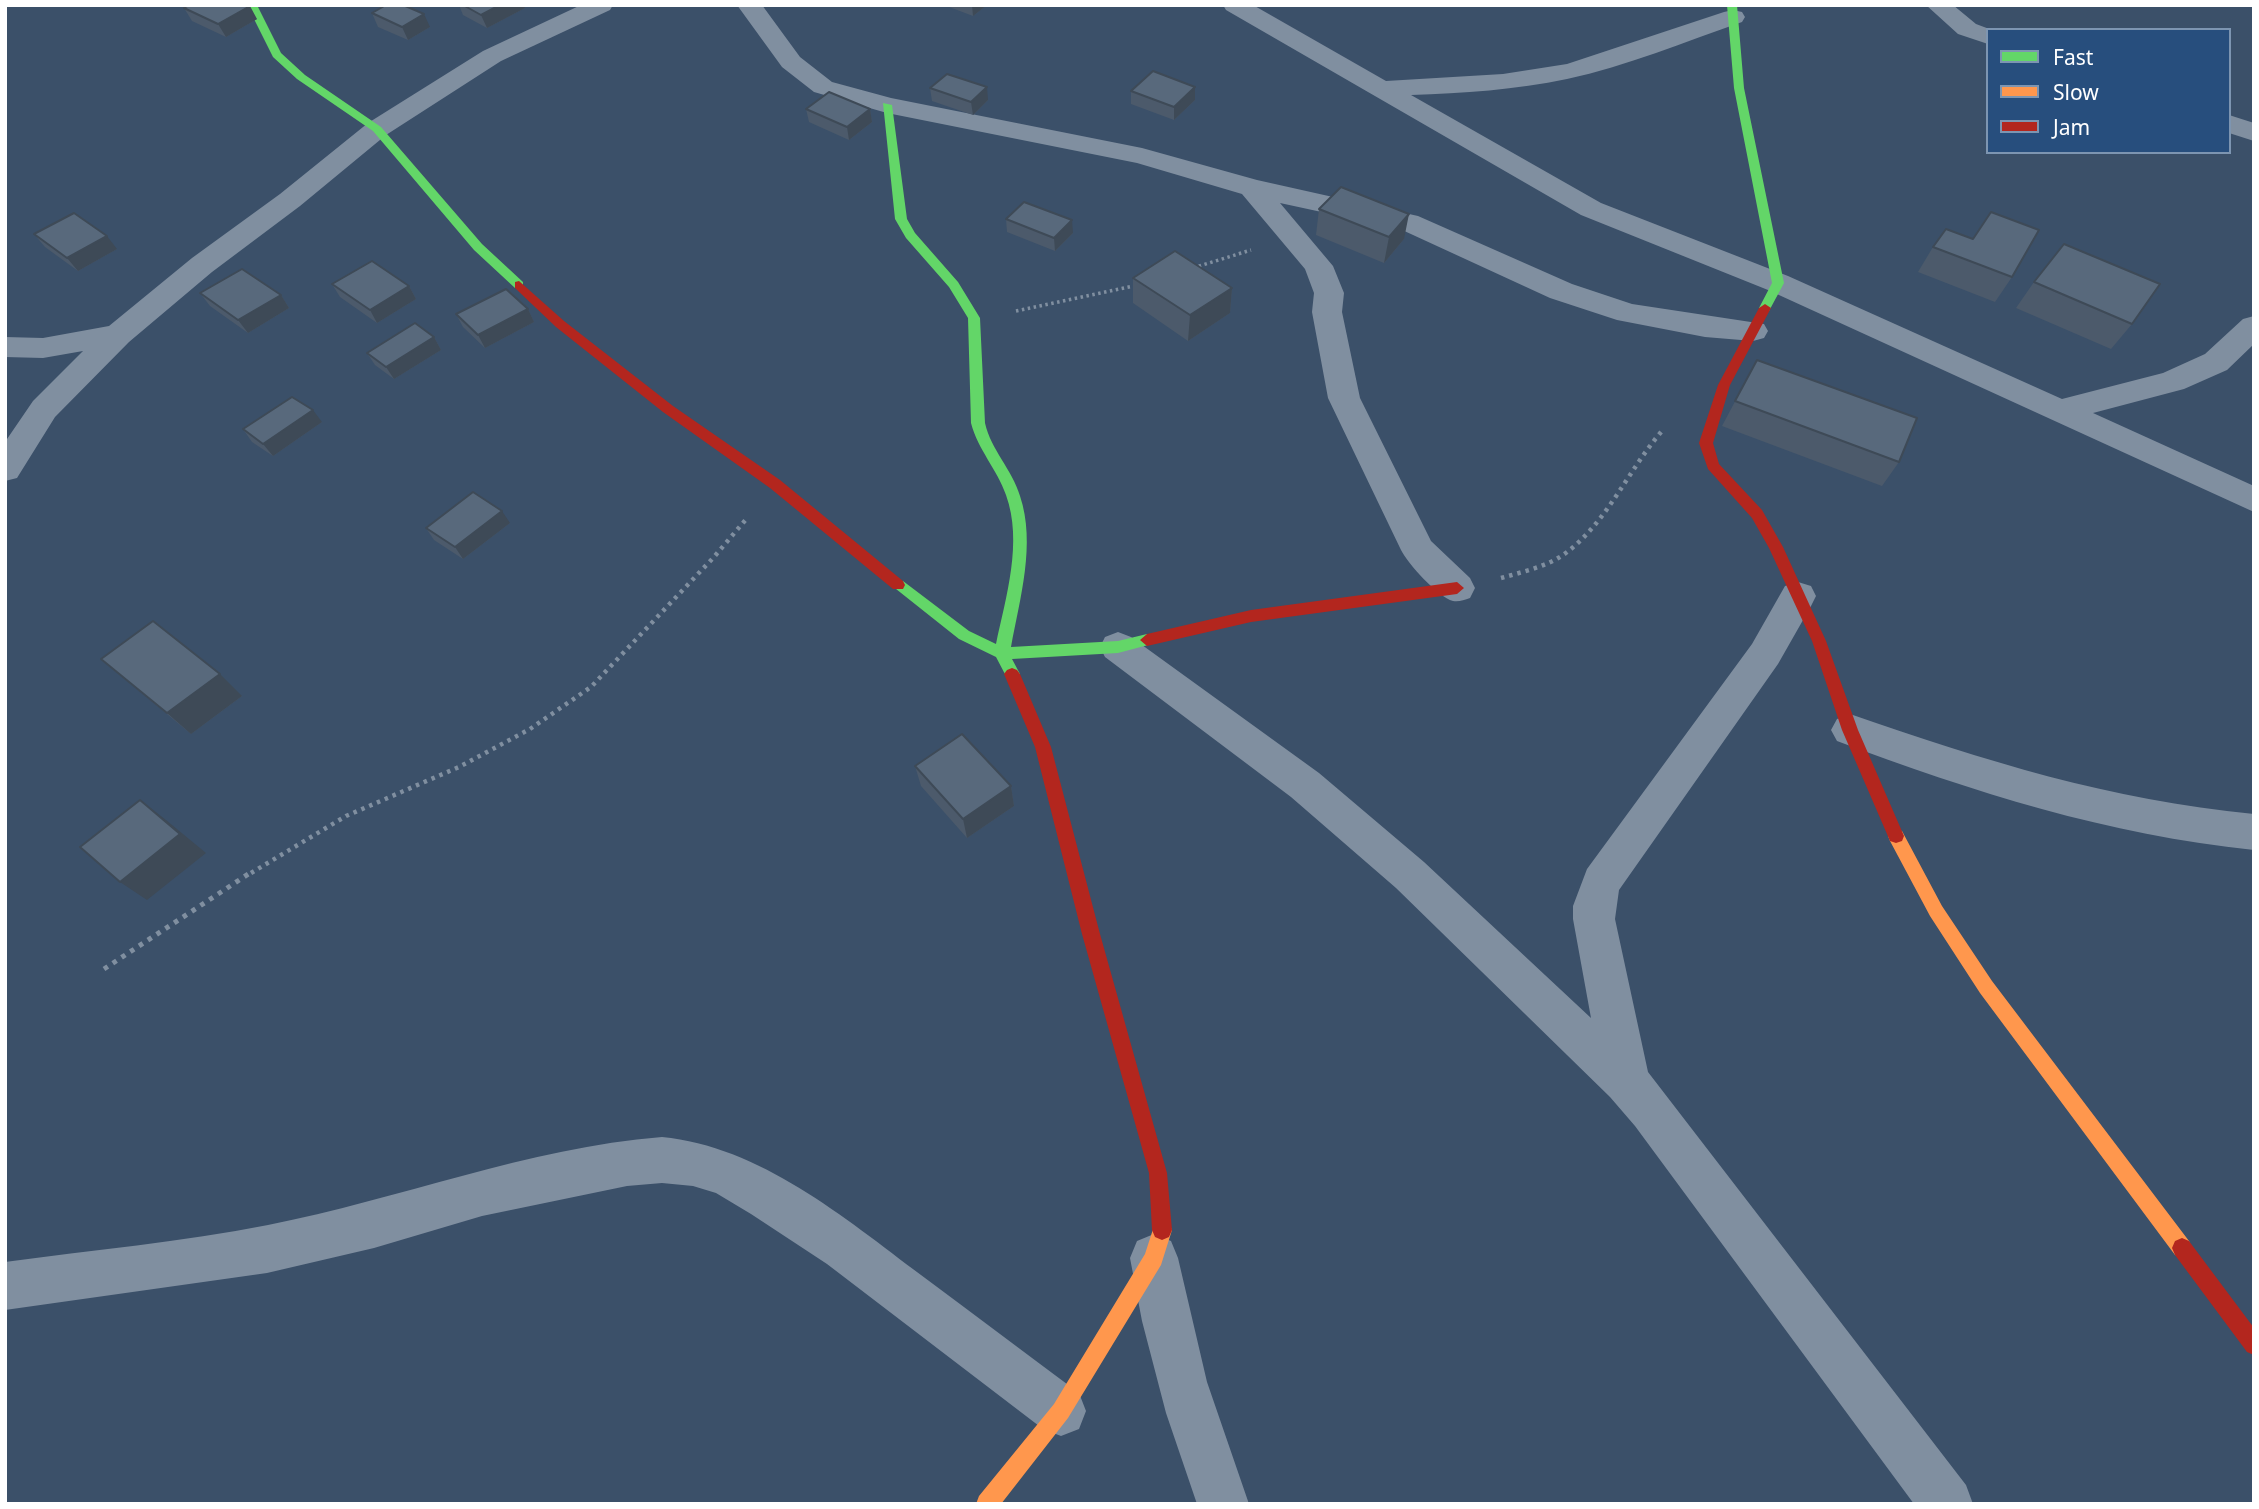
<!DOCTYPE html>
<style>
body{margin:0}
#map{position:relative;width:2259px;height:1509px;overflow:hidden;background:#3b5069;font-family:"Noto Sans",sans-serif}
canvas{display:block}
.frame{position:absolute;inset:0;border:7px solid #fff;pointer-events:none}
.legend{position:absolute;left:1986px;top:28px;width:245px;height:126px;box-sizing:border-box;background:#274e7d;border:2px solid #7d95b1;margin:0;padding:9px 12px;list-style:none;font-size:21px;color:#fff}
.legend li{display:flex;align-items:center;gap:14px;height:35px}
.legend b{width:35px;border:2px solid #7d95b1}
</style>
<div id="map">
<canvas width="2259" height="1509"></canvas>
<div class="frame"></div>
<ul class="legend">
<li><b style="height:9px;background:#63d668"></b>Fast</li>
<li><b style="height:9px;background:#ff974d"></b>Slow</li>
<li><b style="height:9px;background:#b3261e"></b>Jam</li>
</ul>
</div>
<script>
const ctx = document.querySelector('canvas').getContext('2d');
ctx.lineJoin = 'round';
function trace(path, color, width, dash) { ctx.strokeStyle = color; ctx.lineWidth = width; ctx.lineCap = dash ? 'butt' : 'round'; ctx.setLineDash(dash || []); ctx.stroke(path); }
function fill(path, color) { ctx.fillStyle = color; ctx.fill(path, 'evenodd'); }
const pathFar2 = new Path2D(`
 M1193 268 1251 250
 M1016 311 1138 285`);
const pathFar1 = new Path2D(`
 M1501 578C1522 572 1545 567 1563 555 1606 525 1628 470 1662 431
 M251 873 346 816 459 767 530 729 591 687 714 557 748 517`);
const path = new Path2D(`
 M104 969 253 871`);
const street = new Path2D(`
 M581 5H613L610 10 501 61 386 135 300 206 212 272 129 342 55 417 17 478 5 481V442L33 401 83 351 43 358 5 357V337L43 338 109 326 192 258 280 194 368 123 483 51Z
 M737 5H762L800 57 832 82 891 98 1142 148 1257 180 1418 216 1572 284 1632 304 1764 324 1768 331 1764 338 1753 341 1705 337 1617 320 1550 298 1400 229 1280 203 1333 266 1344 293 1342 312 1360 398 1431 541 1470 578 1475 588 1470 598C1464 600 1459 602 1453 601 1438 597 1408 564 1401 550L1328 398 1312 312 1314 293 1305 269 1242 194 1137 163 887 113 814 92 782 67Z
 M1223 5H1253L1386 81 1503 74 1567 64 1724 12 1733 10 1742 12 1745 17 1742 22C1684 42 1627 66 1567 79 1516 90 1463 93 1411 95L1601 203 1788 276 2062 399 2163 373 2205 354 2243 319 2254 316V344L2227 370 2184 389 2093 413 2254 486V512L1768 290 1581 215 1226 10Z
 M1926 5H1953L1976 24 1992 30H1988V44L1958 34Z
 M2229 115 2254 123V141L2229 133Z
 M1798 582 1811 586 1816 596 1811 606 1778 664 1619 890 1615 919 1648 1072 1966 1485 1973 1504H1914L1635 1126 1610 1097 1396 888 1291 797 1105 657 1100 647 1105 637 1118 632 1131 637 1319 773 1424 862 1591 1018 1573 919V906L1587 869 1752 644 1785 586Z
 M1850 714C1986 761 2109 800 2254 814V850C2108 835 1973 792 1837 741L1831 730 1837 719Z
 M662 1137C759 1146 845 1218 921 1275 974 1314 1026 1354 1079 1393L1086 1411 1079 1429 1061 1436 1043 1429 827 1264 751 1214 716 1193 693 1186 662 1183 627 1186 482 1216 374 1248 267 1273 5 1310V1262C92 1250 182 1242 268 1225 400 1199 527 1148 662 1137Z
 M1154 1234 1171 1241 1178 1258 1207 1382 1249 1504H1197L1166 1413 1142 1321 1130 1258 1137 1241Z`);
const fast = new Path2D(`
 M247 5H257L281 53 305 75 381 127 482 244 523 282V288H515L474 250 373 131 297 79 273 57Z
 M1727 5H1737L1744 88 1784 283 1769 311 1765 312 1759 308 1772 283 1734 88Z
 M883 103 892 105 907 219 915 233 958 282 980 318 985 423C991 450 1012 469 1020 496 1036 544 1020 598 1011 647L1118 641 1147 634 1154 640 1152 644 1118 653 1012 659 1020 674 1017 678H1007L996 657 959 639 891 585 893 581H903L969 631 996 644C1006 597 1023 542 1006 495 997 469 978 450 971 423L968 318 949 287 906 238 895 219Z`);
const slow = new Path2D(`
 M1896 829 1902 831 1942 906 1992 981 2189 1241 2192 1248 2189 1255 2182 1258 2175 1255 1980 993 1930 916 1890 841 1888 836 1890 831Z
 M1162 1220 1169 1223 1172 1230 1161 1265 1068 1418 1001 1504H976L979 1496 1054 1404 1145 1254 1155 1223Z`);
const jam = new Path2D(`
 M519 281 564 321 673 406 780 480 903 581 905 585 903 589H893L770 488 663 412 556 327 515 288V282Z
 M1765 304 1771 308 1730 385 1713 443 1719 464 1762 510 1783 547 1826 641 1858 730 1904 836 1902 841 1896 843 1890 841 1842 730 1812 641 1769 548 1752 518 1708 469 1699 443 1718 385 1759 308Z
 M1457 582 1464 588 1457 594 1251 622 1147 646 1140 640 1147 634 1251 610Z
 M1012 668 1017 670 1020 674 1051 747 1100 934 1167 1173 1172 1230 1169 1237 1162 1240 1155 1237 1152 1230 1149 1173 1082 934 1035 747 1004 674 1007 670Z
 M2182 1238 2189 1241 2254 1328V1355L2247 1352 2175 1255 2172 1248 2175 1241Z`);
const wall = new Path2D(`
 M459 5H524L525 8 487 28 463 15Z
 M944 5H987L973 16Z
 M184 8 257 19 226 37 192 21Z
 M372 13 430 27 408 40 378 27Z
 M1195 87V100L1174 120 1131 104V91Z
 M930 88 988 100 973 115 932 101Z
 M806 109H870L872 122 849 140 809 122Z
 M1319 209 1404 239 1384 263 1316 235Z
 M1006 219 1073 233 1055 251 1007 232Z
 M34 234 117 249 78 271 45 247Z
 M1933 247 2012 277 1995 302 1918 272Z
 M1133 278 1232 288 1230 313 1188 341 1133 303Z
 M2034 282 2132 324 2111 349 2016 308Z
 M332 284 409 286 416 299 377 323 340 297Z
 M200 293 281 295 289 308 248 333 210 306Z
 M528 309 534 322 485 348 463 327 456 314Z
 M434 337 441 350 394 379 375 365 367 353Z
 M1757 360 1899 462 1882 486 1722 426Z
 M322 422 273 456 252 442 243 429Z
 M510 523 463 559 434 540 426 528Z
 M101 659 242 696 191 734Z
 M915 766 1011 786 1014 806 967 838 921 786Z`);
const shadedWall = new Path2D(`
 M500 5H524L525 8 487 28 481 15Z
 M972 5H987L973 16Z
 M250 6 257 19 226 37 218 24Z
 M424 14 430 27 408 40 402 27Z
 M987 87 988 100 973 115 971 102Z
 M1195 87V100L1174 120V107Z
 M870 109 872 122 849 140 847 127Z
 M1409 214 1404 239 1384 263 1389 237Z
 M1072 220 1073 233 1055 251 1054 238Z
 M107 236 117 249 78 271 67 258Z
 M409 286 416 299 377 323 370 310Z
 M1232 288 1230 313 1188 341 1190 315Z
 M281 295 289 308 248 333 238 320Z
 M528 309 534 322 485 348 478 335Z
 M434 337 441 350 394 379 386 367Z
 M313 410 322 422 273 456 263 444Z
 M502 511 510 523 463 559 455 547Z
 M220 674 242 696 191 734 167 713Z
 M1011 786 1014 806 967 838 963 819Z
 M140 800 166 820 206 853 147 900 120 882Z`);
const building = new Path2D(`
 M189 5H248L250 6 218 24 184 8Z
 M386 5H403L424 14 402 27 372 13Z
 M463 5H500L481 15Z
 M1153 71 1195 87 1174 107 1131 91Z
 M947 74 987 87 971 102 930 88Z
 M829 92 870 109 847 127 806 109Z
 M1341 187 1409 214 1389 237 1319 209Z
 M1024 202 1072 220 1054 238 1006 219Z
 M1991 212 2039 230 2012 277 1933 247 1946 229 1973 239Z
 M74 213 107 236 67 258 34 234Z
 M2064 244 2160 284 2132 324 2034 282Z
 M1175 251 1232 288 1190 315 1133 278Z
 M372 261 409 286 370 310 332 284Z
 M242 269 281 295 238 320 200 293Z
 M506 289 528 309 478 335 456 314Z
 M415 323 434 337 386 367 367 353Z
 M1757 360 1917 418 1899 462 1735 401Z
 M292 397 313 410 263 444 243 429Z
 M473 492 502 511 455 547 426 528Z
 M153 621 220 674 167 713 101 659Z
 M962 734 1011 786 963 819 915 766Z
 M140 800 180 834 120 882 80 847Z`);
trace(pathFar2, '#808fa0', 3.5, [2.5, 3.5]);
trace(pathFar1, '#808fa0', 4.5, [3.5, 5]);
trace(path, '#808fa0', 5, [4.5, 6]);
fill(street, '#808fa0');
fill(fast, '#63d668');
fill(slow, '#ff974d');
fill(jam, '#b3261e');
fill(wall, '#4c5a6b');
fill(shadedWall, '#3e4a57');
fill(building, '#58697c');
trace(building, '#3e4a57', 2);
</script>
